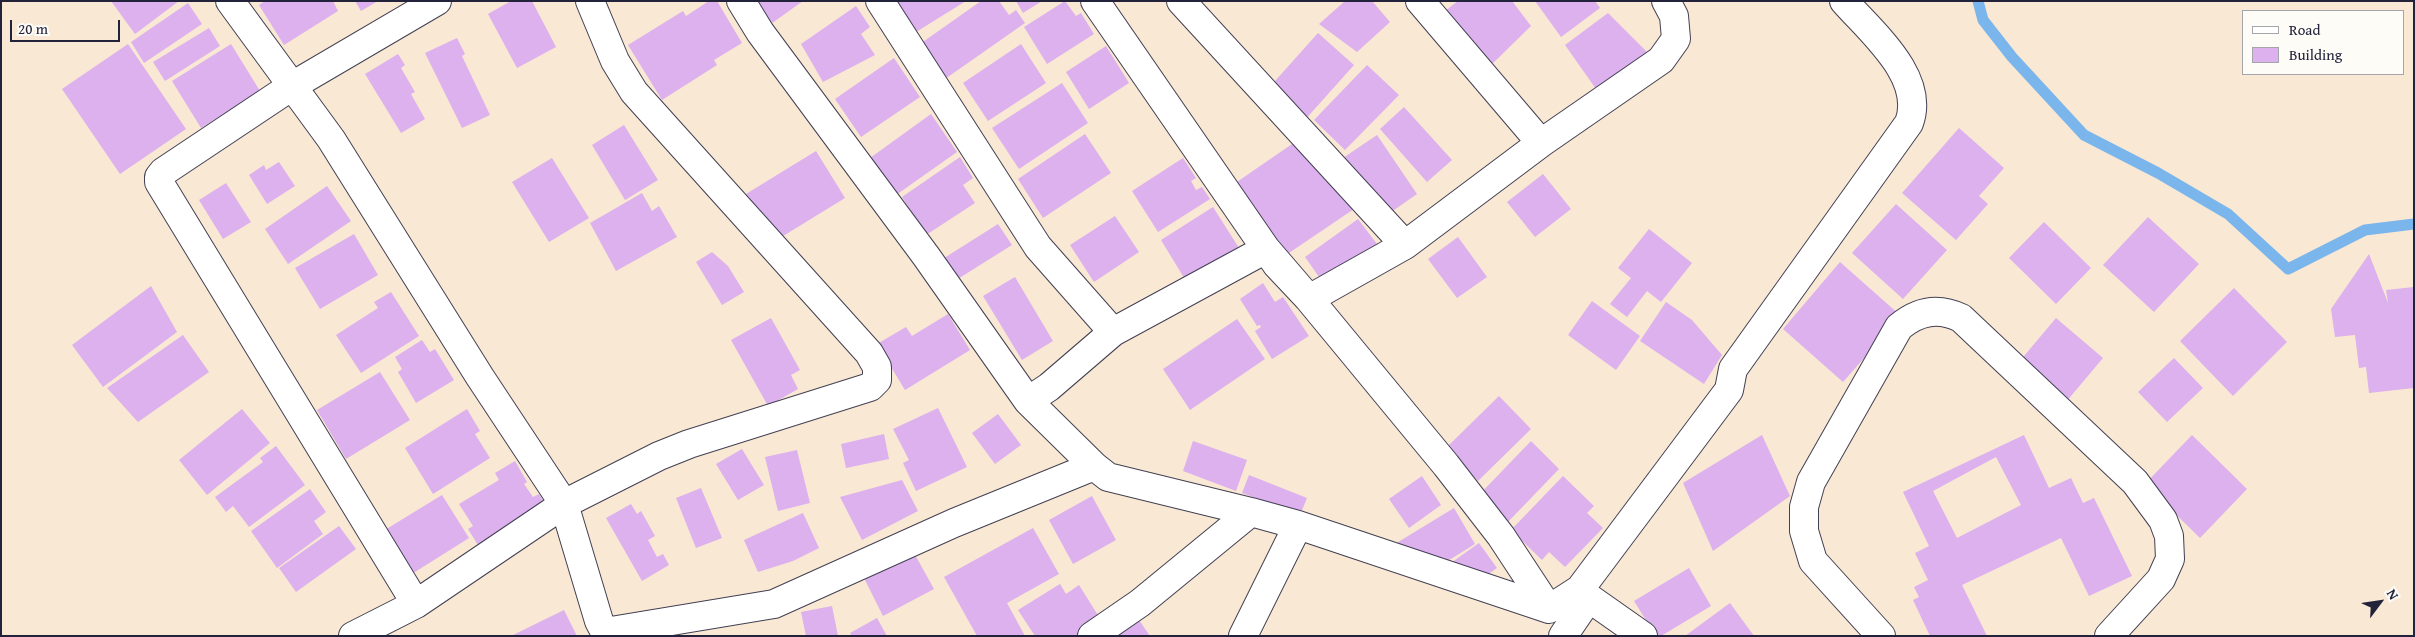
<!DOCTYPE html>
<style>
body{margin:0}
#map{position:relative;width:2415px;height:637px;overflow:hidden;background:#f8e8d4;font-family:"Gentium Book Plus",serif}
canvas{display:block}
.frame{position:absolute;inset:0;border:2px solid #22223b;pointer-events:none}
.legend{position:absolute;left:2242px;top:10px;width:162px;height:65px;box-sizing:border-box;background:#fdfcf7;border:1px solid #a5a5ac;margin:0;padding:6px 9px;list-style:none;font-size:15px;color:#22223b}
.legend li{display:flex;align-items:center;gap:10px;height:25px}
.legend b{width:25px;border:1px solid #a5a5ac}
.north{position:absolute;left:2355px;top:577px;width:50px;height:50px;-webkit-text-stroke:4px #fdfcf7;paint-order:stroke;rotate:59deg;font-size:14px;font-weight:700;line-height:20px;text-align:center;color:#22223b}
.north::after{content:'';display:block;margin:auto;width:18px;height:22px;background:#22223b;clip-path:polygon(50% 0,100% 100%,50% 72%,0 100%)}
.scale{position:absolute;left:10px;top:20px;width:110px;height:22px;box-sizing:border-box;border:2px solid #22223b;border-top:0;padding-left:6px;font-size:15px;line-height:18px;white-space:nowrap;color:#22223b;-webkit-text-stroke:4px #fdfcf7;paint-order:stroke}
</style>
<div id="map">
<canvas width="2415" height="637"></canvas>
<div class="frame"></div>
<ul class="legend">
<li><b style="height:6px;background:#fff"></b>Road</li>
<li><b style="height:14px;background:#ddb0ee"></b>Building</li>
</ul>
<div class="north">N</div>
<div class="scale">20 m</div>
</div>
<script>
const ctx = document.querySelector('canvas').getContext('2d');
ctx.lineJoin = 'round';
function trace(path, color, width, dash) { ctx.strokeStyle = color; ctx.lineWidth = width; ctx.lineCap = dash ? 'butt' : 'round'; ctx.setLineDash(dash || []); ctx.stroke(path); }
function fill(path, color) { ctx.fillStyle = color; ctx.fill(path, 'evenodd'); }
const stream = new Path2D(`
 M1978 1 1983 20 2012 57 2084 135 2158 173 2228 214 2288 269 2365 230 2414 224`);
const building = new Path2D(`
 M111 1H179L135 34Z
 M265 1H333L338 11 284 45 259 5Z
 M355 1H378L361 11Z
 M511 1H532L556 47 517 68 488 14Z
 M709 1H717L742 43 714 60 717 65 662 100 628 45 683 11 686 16Z
 M757 1H803L768 26Z
 M897 1H966L916 32Z
 M981 1H999L1009 15 1016 10 1025 23 945 79 920 44Z
 M1016 1H1042L1023 13Z
 M1065 1 1076 16 1081 13 1094 34 1047 64 1024 27Z
 M1345 1H1372L1390 22 1357 52 1319 24Z
 M1458 1H1512L1531 26 1487 69 1437 17Z
 M1535 1H1595L1600 8 1561 37Z
 M188 3 202 24 144 63 131 42Z
 M856 6 870 27 861 34 875 55 823 82 801 44Z
 M1608 13 1647 52 1596 89 1565 45Z
 M209 28 220 46 165 81 153 62Z
 M1318 33 1354 65 1303 122 1267 90Z
 M457 38 465 54 462 56 490 115 462 128 425 53Z
 M128 44 186 129 120 174 62 89Z
 M231 44 260 91 201 128 172 81Z
 M1021 44 1046 83 988 121 963 83Z
 M1106 46 1129 83 1089 109 1066 72Z
 M398 54 405 65 401 68 415 92 411 94 425 119 401 133 365 74Z
 M894 58 920 97 861 137 835 99Z
 M1367 65 1399 95 1345 150 1314 120Z
 M1062 83 1088 123 1019 169 992 128Z
 M1404 107 1452 160 1427 182 1380 129Z
 M931 114 957 152 896 195 870 158Z
 M624 125 658 180 625 200 592 145Z
 M1959 128 2004 168 1979 196 1988 204 1956 240 1902 193Z
 M1085 134 1111 173 1043 218 1018 179Z
 M1377 135 1417 194 1384 217 1340 160Z
 M1295 142 1354 209 1283 257 1234 184Z
 M816 151 845 198 775 241 746 194Z
 M960 157 973 178 963 185 975 203 926 235 902 197Z
 M552 158 589 218 549 242 512 182Z
 M1183 158 1196 178 1191 181 1196 190 1202 187 1210 199 1158 232 1132 191Z
 M279 162 295 186 267 204 249 175 264 165 266 170Z
 M1543 174 1571 209 1535 237 1507 202Z
 M226 183 251 222 223 239 199 200Z
 M327 186 351 221 288 264 265 229Z
 M642 193 652 211 659 206 677 237 616 271 590 223Z
 M1896 204 1947 250 1903 299 1852 253Z
 M1213 207 1239 248 1186 281 1161 240Z
 M1115 216 1139 252 1094 282 1070 245Z
 M2148 217 2199 264 2154 312 2103 265Z
 M1358 219 1380 248 1322 281 1305 257Z
 M2044 222 2091 268 2056 304 2009 258Z
 M998 224 1012 245 953 282 941 260Z
 M1649 229 1692 263 1661 302 1647 291 1627 317 1610 304 1631 278 1618 268Z
 M354 234 378 275 320 309 295 268Z
 M1458 237 1487 277 1457 298 1428 259Z
 M712 252 728 266 744 292 722 305 696 262Z
 M2369 254 2388 303 2386 290 2414 287V388L2369 393 2366 367 2359 368 2355 335 2335 337 2331 309Z
 M1840 262 1901 316 1843 382 1783 329Z
 M1015 277 1053 341 1022 360 983 296Z
 M1263 283 1275 302 1283 297 1309 336 1272 359 1255 331 1261 327 1260 325 1257 326 1240 299Z
 M151 286 177 332 103 387 72 345Z
 M2234 288 2287 342 2233 396 2180 341Z
 M391 292 419 336 361 373 336 335 378 308 374 302Z
 M1592 301 1640 336 1616 370 1568 335Z
 M1666 302 1692 320 1722 355 1704 384 1640 341Z
 M948 314 970 350 905 390 877 344 906 327 912 336Z
 M771 318 800 370 791 375 798 389 768 406 731 340Z
 M2056 318 2103 358 2066 402 2019 362Z
 M1237 319 1265 359 1190 410 1163 369Z
 M183 335 209 372 138 422 107 388Z
 M422 340 430 352 435 349 454 380 416 403 398 372 402 369 395 357Z
 M2174 358 2203 388 2167 422 2138 392Z
 M380 372 410 420 346 459 317 410Z
 M1499 396 1531 429 1478 481 1446 448Z
 M938 408 967 467 916 491 903 463 909 460 893 429Z
 M242 409 270 443 207 495 179 460Z
 M467 409 480 431 475 434 490 458 433 494 405 448Z
 M998 414 1021 445 995 464 972 433Z
 M884 434 889 459 846 468 841 444Z
 M1762 435 1790 496 1713 551 1683 483Z
 M2024 435 2049 488 2071 478 2083 503 2094 498 2132 576 2089 596 2061 538 1962 585 1987 636H1930L1913 600 1919 597 1914 587 1928 580 1915 553 1929 546 1903 492ZM1996 457 2021 505 1957 538 1933 491Z
 M2192 435 2247 489 2200 538 2145 484Z
 M1193 441 1247 460 1236 491 1183 471Z
 M1531 441 1559 469 1506 524 1478 496Z
 M276 446 305 485 249 527 233 506 226 512 215 497 263 462 260 458Z
 M742 449 764 485 738 500 716 464Z
 M797 450 810 503 778 511 765 457Z
 M515 461 527 482 524 484 533 497 539 494 548 508 481 550 468 529 473 526 459 504 499 480 495 473Z
 M1249 475 1307 498 1300 515 1242 493Z
 M1422 476 1441 505 1409 528 1389 499Z
 M1563 476 1594 506 1587 513 1603 528 1565 567 1549 552 1542 560 1511 530Z
 M902 480 918 511 862 540 840 497Z
 M701 488 722 538 696 548 676 498Z
 M310 489 326 512 314 521 323 534 277 568 251 531Z
 M442 495 469 538 407 577 380 533Z
 M1092 496 1116 540 1073 564 1049 520Z
 M631 504 637 514 641 511 655 536 648 540 657 557 663 554 669 565 642 581 606 518Z
 M1454 508 1475 544 1446 562 1390 547Z
 M803 513 819 548 793 561 758 572 744 540Z
 M339 526 356 549 296 592 279 568Z
 M1033 528 1059 574 1007 603 1025 636H977L944 577Z
 M1479 543 1497 568 1483 578 1448 565Z
 M914 553 934 589 883 616 863 576Z
 M1689 568 1711 606 1661 636H1656L1634 601Z
 M1060 584 1066 594 1079 585 1101 620 1077 636H1035L1018 610Z
 M1730 603 1754 636H1685Z
 M832 606 838 636H806L801 612Z
 M564 610 577 636H511Z
 M877 618 887 636H852L850 633Z
 M1139 620 1150 636H1114Z`);
const street = new Path2D(`
 M230 1 331 139 480 377 564 504 599 621 607 636
 M741 1 760 32 926 256 1028 401 1094 466 1108 477 1251 512
 M880 1 1038 247 1113 332
 M1095 1 1277 265 1309 299 1446 465 1501 536 1549 609
 M1181 1 1405 245
 M1420 1 1541 143
 M1028 401 1049 387 1113 332 1266 249 1309 299 1405 245 1541 143 1661 60 1676 39 1674 16 1666 1
 M1580 589 1729 390 1733 369 1909 123C1926 77 1872 33 1844 1
 M416 604 159 182V177L163 172 292 86 437 1
 M605 632 774 604 954 523 1094 466
 M353 636 416 604 564 504 659 456 689 444 870 387 877 380V367L869 353 634 92 615 61 590 1
 M1092 636 1140 603 1251 512 1298 525 1549 609 1580 589 1589 598 1643 636
 M1243 636 1298 525
 M1563 636 1589 598
 M1881 636 1813 561 1804 531V507L1811 482 1899 327C1918 311 1938 307 1961 318L2135 482 2163 520 2169 536 2170 559 2161 579 2109 636`);
trace(stream, '#7ab5ec', 11);
fill(building, '#ddb0ee');
trace(street, '#424052', 30);
trace(street, '#fff', 28);
</script>
